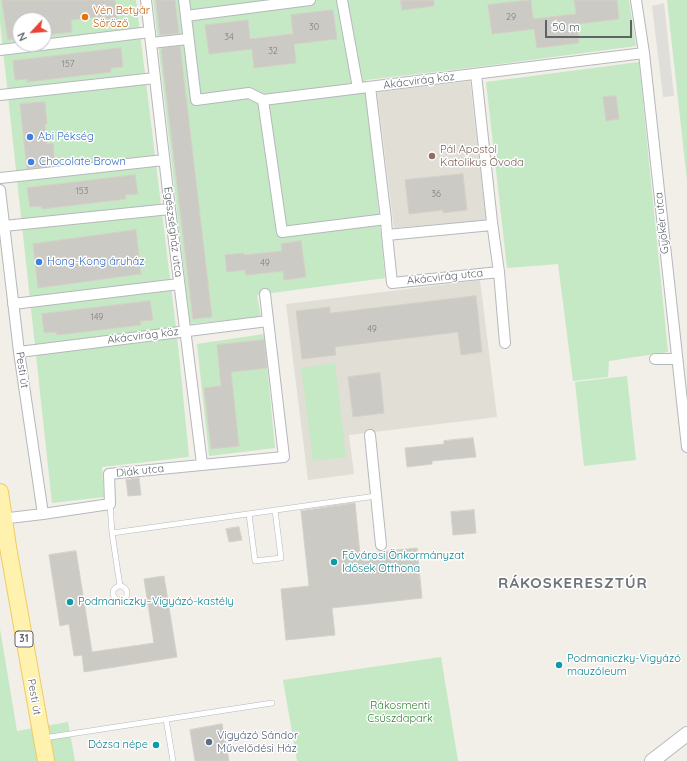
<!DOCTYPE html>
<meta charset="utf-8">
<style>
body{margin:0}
#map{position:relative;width:687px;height:761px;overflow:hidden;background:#f1efe8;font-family:Quicksand,sans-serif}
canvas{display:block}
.north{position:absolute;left:12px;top:12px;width:40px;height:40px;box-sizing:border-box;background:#fff;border:1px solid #bfc1c3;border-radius:50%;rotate:244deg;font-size:11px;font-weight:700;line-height:16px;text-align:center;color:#5f6368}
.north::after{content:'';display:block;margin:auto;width:14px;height:18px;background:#ea4335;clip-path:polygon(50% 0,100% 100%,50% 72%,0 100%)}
.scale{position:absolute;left:545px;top:20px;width:87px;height:18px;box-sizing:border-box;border:2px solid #5f6368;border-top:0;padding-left:5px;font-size:12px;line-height:14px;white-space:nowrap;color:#5f6368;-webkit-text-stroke:3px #fff;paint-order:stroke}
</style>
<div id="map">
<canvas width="687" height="761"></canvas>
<div class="north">N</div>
<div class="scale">50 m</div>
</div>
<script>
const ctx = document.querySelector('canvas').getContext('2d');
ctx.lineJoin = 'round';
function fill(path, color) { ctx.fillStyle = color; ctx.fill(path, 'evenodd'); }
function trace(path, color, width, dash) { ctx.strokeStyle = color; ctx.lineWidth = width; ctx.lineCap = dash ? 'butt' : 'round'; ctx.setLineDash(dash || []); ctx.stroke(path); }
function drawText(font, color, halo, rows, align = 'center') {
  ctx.font = font + ' Quicksand,sans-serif'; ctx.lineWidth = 3; ctx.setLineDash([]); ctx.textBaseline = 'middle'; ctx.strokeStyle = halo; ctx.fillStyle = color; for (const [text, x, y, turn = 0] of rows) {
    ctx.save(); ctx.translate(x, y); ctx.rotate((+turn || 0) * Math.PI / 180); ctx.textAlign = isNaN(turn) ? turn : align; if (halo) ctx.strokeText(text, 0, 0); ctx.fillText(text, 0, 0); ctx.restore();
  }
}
const industrial = new Path2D(`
 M664 3 674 96 663 97 652 6Z`);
const education = new Path2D(`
 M470 81 486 220 394 228 377 92Z
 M480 280 497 417 349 435 354 474 308 480 286 304Z`);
const green = new Path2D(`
 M0 0H136L178 344 189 457 102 467 104 497 52 503 0 22ZM20 20H44V44H20Z
 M153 0H629L636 46 485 66 366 80 385 278 257 295 261 317 190 324Z
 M667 0H687V180Z
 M639 62 668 352 609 361 608 377 573 381 558 264 507 268 486 82Z
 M264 334 275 448 209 456 197 344Z
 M335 363 346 457 313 461 301 368Z
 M627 376 636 460 584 466 575 382Z
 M0 629 17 731 68 722 75 761H0Z
 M441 657 458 761H297L283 680Z`);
const building = new Path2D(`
 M2 0H115L118 26 107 27 106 16 71 20 72 32 44 35V20H20V38L8 40Z
 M156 0H175L179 33 160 35Z
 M401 0H434V6L402 10Z
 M531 0 533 19 576 14 574 0H617L619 19 577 24 579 43 537 48 534 29 492 34 488 5Z
 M333 10 337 39 294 44 296 63 254 68 252 49 209 54 205 25 248 20 250 39 293 34 291 15Z
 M180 46 212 317 193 319 161 50H162V48Z
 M121 48 123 67 111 68V72L27 82V79L15 80 13 61Z
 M616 96 619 119 606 121 603 97Z
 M45 102 47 124H45L47 144 53 143 55 165 27 169 20 104Z
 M463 174 467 210 443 213V210L409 214 405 180Z
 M135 175 138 194 125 195 126 199 42 209 41 206 30 207 27 188Z
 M136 230 141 274 38 288 33 244Z
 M301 241 306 277 284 280 283 271 246 275 245 270 227 272 225 255 244 253V255L282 251 281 244Z
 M476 296 482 352 461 355 458 332 335 347 336 355 302 359 296 311 330 307V313Z
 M150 301 153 320 140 321 141 325 57 335 56 332 44 333 42 314Z
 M264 340 267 368 231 372 239 446 211 449 204 388 221 386 217 345Z
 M380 373 384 413 353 417 348 377Z
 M473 438 476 457 432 461V464L407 467 405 448 444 444V441Z
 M139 478 141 495 128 496 126 480Z
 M355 503 360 554 417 548 422 598 332 608 335 635 286 640 281 589 309 586 301 511Z
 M474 510 476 533 453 535 451 512Z
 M239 527 242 540 229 542 226 529Z
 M76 551 92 652 154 643 144 579 164 576 177 657 84 672 82 655 74 656 69 624 60 626 49 555Z
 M222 724 229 761H195L190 730Z`);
const lane = new Path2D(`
 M110 504 112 533 120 586
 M249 514 255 561 281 558 275 510
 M112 533 376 496
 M113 593a7 7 0 1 1 14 0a7 7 0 1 1-14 0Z
 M166 719 173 761
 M44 738 272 703`);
const street = new Path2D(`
 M146 0 170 209 202 464
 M184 0 196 100 249 93 263 100 644 53
 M342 0 358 88
 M636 0 644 53 687 447
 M186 16 310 0
 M151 43 188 39
 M0 50 150 32
 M476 74 492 222 499 272 505 343
 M370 87 386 219 387 235 392 283 499 272
 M0 95 155 78
 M263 100 282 232 386 219
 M0 178 164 160
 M0 190 19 352 43 514
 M4 226 170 209
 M387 235 492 225
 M13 304 179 284
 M19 352 268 321
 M655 359H677
 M370 435 381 545
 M0 519 43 514 110 504 109 474 284 457 265 294`);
const secondary = new Path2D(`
 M652 761 687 734`);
const primary = new Path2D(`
 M0 492 8 547 46 761`);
const markers = [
 [85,17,4,"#e8710a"],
 [30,137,4,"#3f7fe0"],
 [432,156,4,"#8d6e63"],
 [31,162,4,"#3f7fe0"],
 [39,262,4,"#3f7fe0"],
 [334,562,4,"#0f9aa8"],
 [70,602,4,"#0f9aa8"],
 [559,665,4,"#0f9aa8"],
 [209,742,4,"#5c6f8a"],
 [156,745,4,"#0f9aa8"]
];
const numberNames = [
 ["29",511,17],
 ["30",314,27],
 ["34",229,37],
 ["32",273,51],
 ["157",68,64],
 ["153",82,191],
 ["36",436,194],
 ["49",265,263],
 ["149",97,317],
 ["49",372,329]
];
const shields = [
 [24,639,18]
];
const shieldNames = [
 ["31",24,639]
];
const foodNames = [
 ["Vén Betyár",93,11],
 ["Söröző",93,24]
];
const streetNames = [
 ["Akácvirág köz",419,81,-7],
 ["Gyökér utca",662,223,-96],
 ["Egészségház utca",173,232,83],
 ["Akácvirág utca",445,277,-6],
 ["Akácvirág köz",143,336,-7],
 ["Pesti út",22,370,82],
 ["Diák utca",140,471,-6],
 ["Pesti út",34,697,80]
];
const shopNames = [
 ["Abi Pékség",38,137],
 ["Chocolate Brown",39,162],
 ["Hong-Kong áruház",47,262]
];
const educationNames = [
 ["Pál Apostol",440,150],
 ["Katolikus Óvoda",440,163]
];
const cultureNames = [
 ["Fővárosi Önkormányzat",342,556],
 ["Idősek Otthona",342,569],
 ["Podmaniczky–Vigyázó-kastély",78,602],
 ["Podmaniczky-Vigyázó",567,659],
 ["mauzóleum",567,672],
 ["Dózsa népe",148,745,"right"]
];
const parkNames = [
 ["Rákosmenti",400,706],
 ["Csúszdapark",400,719]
];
const serviceNames = [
 ["Vigyázó Sándor",217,736],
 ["Művelődési Ház",217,749]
];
const districtNames = [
 ["RÁKOSKERESZTÚR",573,583]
];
fill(industrial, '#e0deda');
fill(education, '#e1ded6');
fill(green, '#c5e8c5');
fill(building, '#cccac5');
trace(building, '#d6d1c6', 1);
trace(lane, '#b5b8bc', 6);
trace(street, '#b5b8bc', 12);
trace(secondary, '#b6babf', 16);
trace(primary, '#f2c960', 18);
trace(lane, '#fff', 5);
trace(street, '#fff', 10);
trace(secondary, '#fff', 14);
trace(primary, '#fff2af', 16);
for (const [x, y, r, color] of markers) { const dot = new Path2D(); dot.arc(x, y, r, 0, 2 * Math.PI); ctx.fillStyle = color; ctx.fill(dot); trace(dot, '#fff', 1.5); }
drawText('9px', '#7a7d7f', null, numberNames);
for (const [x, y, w] of shields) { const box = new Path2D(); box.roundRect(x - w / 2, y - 8, w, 16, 3); ctx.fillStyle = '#fff'; ctx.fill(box); trace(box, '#5f6368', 1); }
drawText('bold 10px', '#5f6368', null, shieldNames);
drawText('11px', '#c56008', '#fff', foodNames, 'left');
drawText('11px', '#5f6368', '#fff', streetNames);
drawText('11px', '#366cbe', '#fff', shopNames, 'left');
drawText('11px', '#785e54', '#fff', educationNames, 'left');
drawText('11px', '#0d838f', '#fff', cultureNames, 'left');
drawText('11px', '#348238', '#fff', parkNames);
drawText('11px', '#4e5e75', '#fff', serviceNames, 'left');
ctx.letterSpacing = '1px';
drawText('bold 15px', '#70757a', '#fff', districtNames);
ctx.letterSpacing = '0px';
</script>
